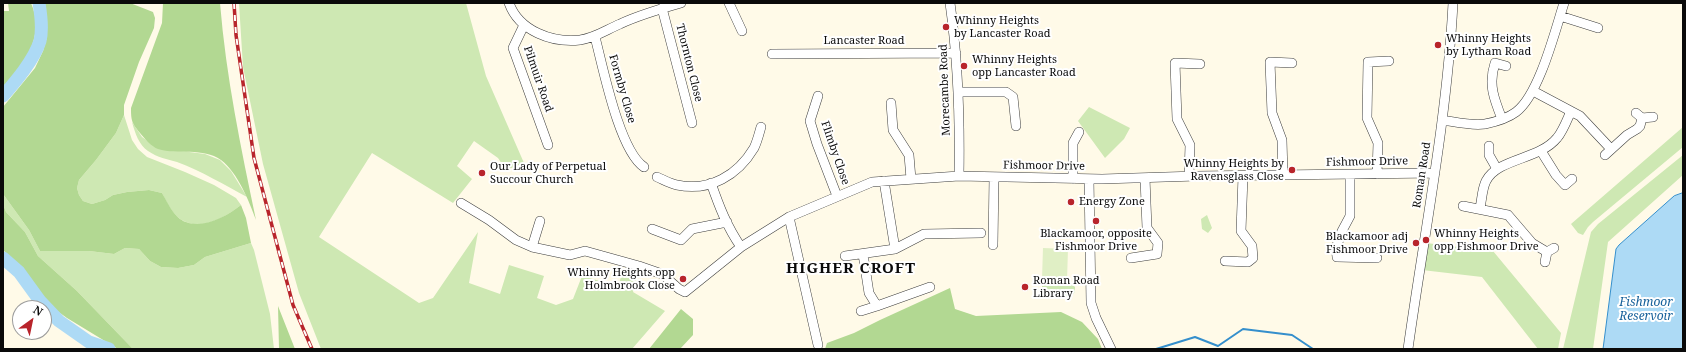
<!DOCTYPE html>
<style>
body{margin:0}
#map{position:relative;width:1686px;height:352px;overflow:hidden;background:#fffae8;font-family:"Noto Serif",serif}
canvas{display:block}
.frame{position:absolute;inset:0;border:4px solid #0a0a0a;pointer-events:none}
.north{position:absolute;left:12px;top:300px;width:40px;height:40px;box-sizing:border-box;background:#fff;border:1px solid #9d9d9d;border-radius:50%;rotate:33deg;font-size:11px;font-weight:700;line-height:16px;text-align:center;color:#0a0a0a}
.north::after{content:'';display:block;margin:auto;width:14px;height:18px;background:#b8242b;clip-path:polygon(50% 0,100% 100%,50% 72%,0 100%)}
</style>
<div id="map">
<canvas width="1686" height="352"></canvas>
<div class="frame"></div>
<div class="north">N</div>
</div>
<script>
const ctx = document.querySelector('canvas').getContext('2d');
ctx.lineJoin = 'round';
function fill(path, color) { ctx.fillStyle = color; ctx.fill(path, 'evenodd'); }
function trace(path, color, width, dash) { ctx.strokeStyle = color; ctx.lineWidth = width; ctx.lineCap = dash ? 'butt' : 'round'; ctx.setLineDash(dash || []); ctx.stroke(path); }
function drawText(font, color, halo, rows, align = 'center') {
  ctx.font = font + ' "Noto Serif",serif'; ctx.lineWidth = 4; ctx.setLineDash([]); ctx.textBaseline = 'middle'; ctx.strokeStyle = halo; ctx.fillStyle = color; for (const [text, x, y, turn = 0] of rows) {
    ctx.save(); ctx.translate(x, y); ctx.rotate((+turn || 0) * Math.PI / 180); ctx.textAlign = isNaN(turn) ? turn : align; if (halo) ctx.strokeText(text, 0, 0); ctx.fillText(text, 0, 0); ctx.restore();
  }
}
const green = new Path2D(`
 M239 3H466L486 76 524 163 506 170 498 158 474 141 457 166 472 179 453 203 372 153 319 237 419 303 433 298 478 232 469 283 500 294 509 265 544 276 537 298 556 305 573 299 582 276 618 286 623 271 637 276 633 292 665 311 632 349H321L299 293 263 164 243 67Z
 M1089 107 1130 128 1124 139 1105 158 1078 121Z
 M124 115 132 140 138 149 147 157 185 172 214 185 236 198 241 205C227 216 204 230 186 222 174 218 167 203 162 193L149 190 127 192 113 195 105 200 92 204 83 201 79 195 77 188 79 180 96 160 116 133Z
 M132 122 142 137 158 148 205 154 220 160 231 171 247 197C225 185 201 171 177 162 167 159 158 158 148 151 139 145 135 133 132 122Z
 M1683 127V147L1593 222 1588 227 1583 235 1578 233 1571 224Z
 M1683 155V175L1608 242 1593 349H1563L1591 232 1598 224Z
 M3 194 29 230 40 251H89L114 254 125 248 139 249 150 261 161 267 178 268 194 265 205 257 251 243 254 250 270 314 274 349H133L77 291 38 256 25 232 6 212 3 204Z
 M1207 215 1212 228 1208 233 1202 229 1201 219Z
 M1426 243 1493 251 1561 333 1558 349H1538L1482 277 1422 270Z
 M1042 283 1072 284 1075 287V292L1071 297 1066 296 1061 291 1042 289Z`);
const forest = new Path2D(`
 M8 3H31C46 37 23 66 3 91V11H9Z
 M43 3H130L153 12 155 18 154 28 139 62 124 105V115L116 133 96 160 79 180 77 188 79 195 83 201 92 204 105 200 113 195 127 192 149 190 162 193C168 203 174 218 186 222 204 229 227 216 241 205L246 218 251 243 205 257 194 265 178 268 161 267 150 261 139 249 125 248 114 254 89 251H40L29 230 3 194V107L35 68 43 51 47 37V22Z
 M163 3H220C226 77 241 148 256 220 249 201 238 173 221 160 203 147 178 155 158 149 152 147 144 138 140 133 132 123 131 121 131 108L162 23Z
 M3 204 6 212 25 232 38 256 77 291 133 349H118L67 318 53 308 20 266 3 250Z
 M950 288 955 309 976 316 1061 312 1082 322 1098 339 1102 349H825L827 343 854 333 880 320Z
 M278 306 295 349H279Z
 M681 309 693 319V335L680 349H649Z`);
const pitch = new Path2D(`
 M1043 248 1068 249 1067 280 1042 279Z`);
const water = new Path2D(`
 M1683 193V349H1603L1616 249 1619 245 1674 196Z`);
const stream = new Path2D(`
 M1156 349 1195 337 1218 346 1243 329 1292 335 1313 349`);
const river = new Path2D(`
 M3 96C16 81 34 60 40 41 43 29 41 15 39 3
 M3 258 19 272 40 301 59 321 89 342 109 349`);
const minor = new Path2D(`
 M509 3C519 31 552 43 580 40 595 38 606 30 620 24 639 15 660 9 681 3
 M729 3 742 31
 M950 3C958 60 960 119 959 176
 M662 8 692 123
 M1560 16 1598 28
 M524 25 513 48 548 145
 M595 37C603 67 619 150 644 167
 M772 54 956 53
 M1533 91 1580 116 1611 149
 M958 92H1006L1013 97 1016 126
 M818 96 810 121 817 144 837 196
 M891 103 893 130 909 155 911 179
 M1636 113 1642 118 1653 117
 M1502 119C1494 99 1488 84 1495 63L1506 66
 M1442 120C1456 122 1471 126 1485 124 1495 122 1508 118 1516 112 1539 95 1555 31 1564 3
 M1489 146V155L1497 169
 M1541 151 1556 175 1565 185 1572 179
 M1605 155 1627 135 1637 129 1640 126 1642 118
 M1377 174 1378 143 1367 118 1368 62 1389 61
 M1283 175 1282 140 1272 113 1270 62 1292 63
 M1350 175V216L1342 231 1336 248 1337 257 1377 258
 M1189 176 1190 145 1177 119 1175 63 1200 64
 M657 177C664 180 671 184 677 185 710 192 738 175 754 148 757 142 759 134 761 127
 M1073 179V143L1079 132
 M1089 179 1091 303 1096 318 1111 349
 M711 183C719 206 727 227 741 247
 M461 203 489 220 516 240 532 247 570 255 585 251 639 266 662 274 679 289 685 292 741 247 789 217 872 182 959 176 1102 179 1197 176 1435 173
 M1463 206 1508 215 1532 243 1547 252
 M1480 208C1482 199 1482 189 1486 181 1498 158 1539 160 1557 138 1563 131 1567 120 1571 111
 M789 217 818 345
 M652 229 681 240 692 229 727 222
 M993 245 994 177
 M532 247 540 221
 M895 249 924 234 981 233
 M845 256 895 249 884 181
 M1131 258 1157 254 1158 243 1147 228 1145 178
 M1225 261 1248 262 1253 258 1252 246 1241 231 1243 176
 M1545 262 1547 252 1554 248
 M877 306 930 287
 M861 311 877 306 869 293 863 254
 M1408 349C1424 234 1447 120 1453 3`);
const rail = new Path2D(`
 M234 3 236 35 254 158 293 305 312 349`);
const markers = [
 [946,27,4,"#b8242b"],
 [1438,45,4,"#b8242b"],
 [964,66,4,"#b8242b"],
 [1292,170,4,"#b8242b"],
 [482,173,4,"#b8242b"],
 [1071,202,4,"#b8242b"],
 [1096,221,4,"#b8242b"],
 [1426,240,4,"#b8242b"],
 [1416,243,4,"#b8242b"],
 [683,279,4,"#b8242b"],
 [1025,287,4,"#b8242b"]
];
const poiNames = [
 ["Whinny Heights",954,21],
 ["by Lancaster Road",954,34],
 ["Whinny Heights",1446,39],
 ["by Lytham Road",1446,52],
 ["Whinny Heights",972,60],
 ["opp Lancaster Road",972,73],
 ["Whinny Heights by",1284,164,"right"],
 ["Ravensglass Close",1284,177,"right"],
 ["Our Lady of Perpetual",490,167],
 ["Succour Church",490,180],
 ["Energy Zone",1079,202],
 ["Blackamoor, opposite",1096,234,"center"],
 ["Fishmoor Drive",1096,247,"center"],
 ["Whinny Heights",1434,234],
 ["opp Fishmoor Drive",1434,247],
 ["Blackamoor adj",1408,237,"right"],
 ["Fishmoor Drive",1408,250,"right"],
 ["Whinny Heights opp",675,273,"right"],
 ["Holmbrook Close",675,286,"right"],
 ["Roman Road",1033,281],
 ["Library",1033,294]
];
const streetNames = [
 ["Lancaster Road",864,41],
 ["Thornton Close",689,63,76],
 ["Pilmuir Road",538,79,71],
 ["Formby Close",622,89,74],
 ["Morecambe Road",945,90,-92],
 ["Flimby Close",835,153,71],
 ["Fishmoor Drive",1367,162,-1],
 ["Fishmoor Drive",1044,166,1],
 ["Roman Road",1422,175,-81]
];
const waterNames = [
 ["Fishmoor",1646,303],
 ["Reservoir",1646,317]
];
const districtNames = [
 ["HIGHER CROFT",851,269]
];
fill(green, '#cee8b3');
fill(forest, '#b2d892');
fill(pitch, '#e0efc5');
fill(water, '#addaf5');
trace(water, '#358fcc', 1);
trace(stream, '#358fcc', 2);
trace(river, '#addaf5', 13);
trace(minor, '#3d3d3d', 10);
trace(minor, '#fff', 9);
trace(rail, '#b8242b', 3.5);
trace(rail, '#fff', 2, [6]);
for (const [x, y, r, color] of markers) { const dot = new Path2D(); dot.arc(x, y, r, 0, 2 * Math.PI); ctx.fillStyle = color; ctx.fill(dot); trace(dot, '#fff', 1.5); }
drawText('11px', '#0a0a0a', '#fff', poiNames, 'left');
drawText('11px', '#0a0a0a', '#fff', streetNames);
drawText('italic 12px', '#16609a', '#fff', waterNames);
ctx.letterSpacing = '1px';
drawText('bold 15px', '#0a0a0a', '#fff', districtNames);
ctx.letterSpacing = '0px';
</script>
